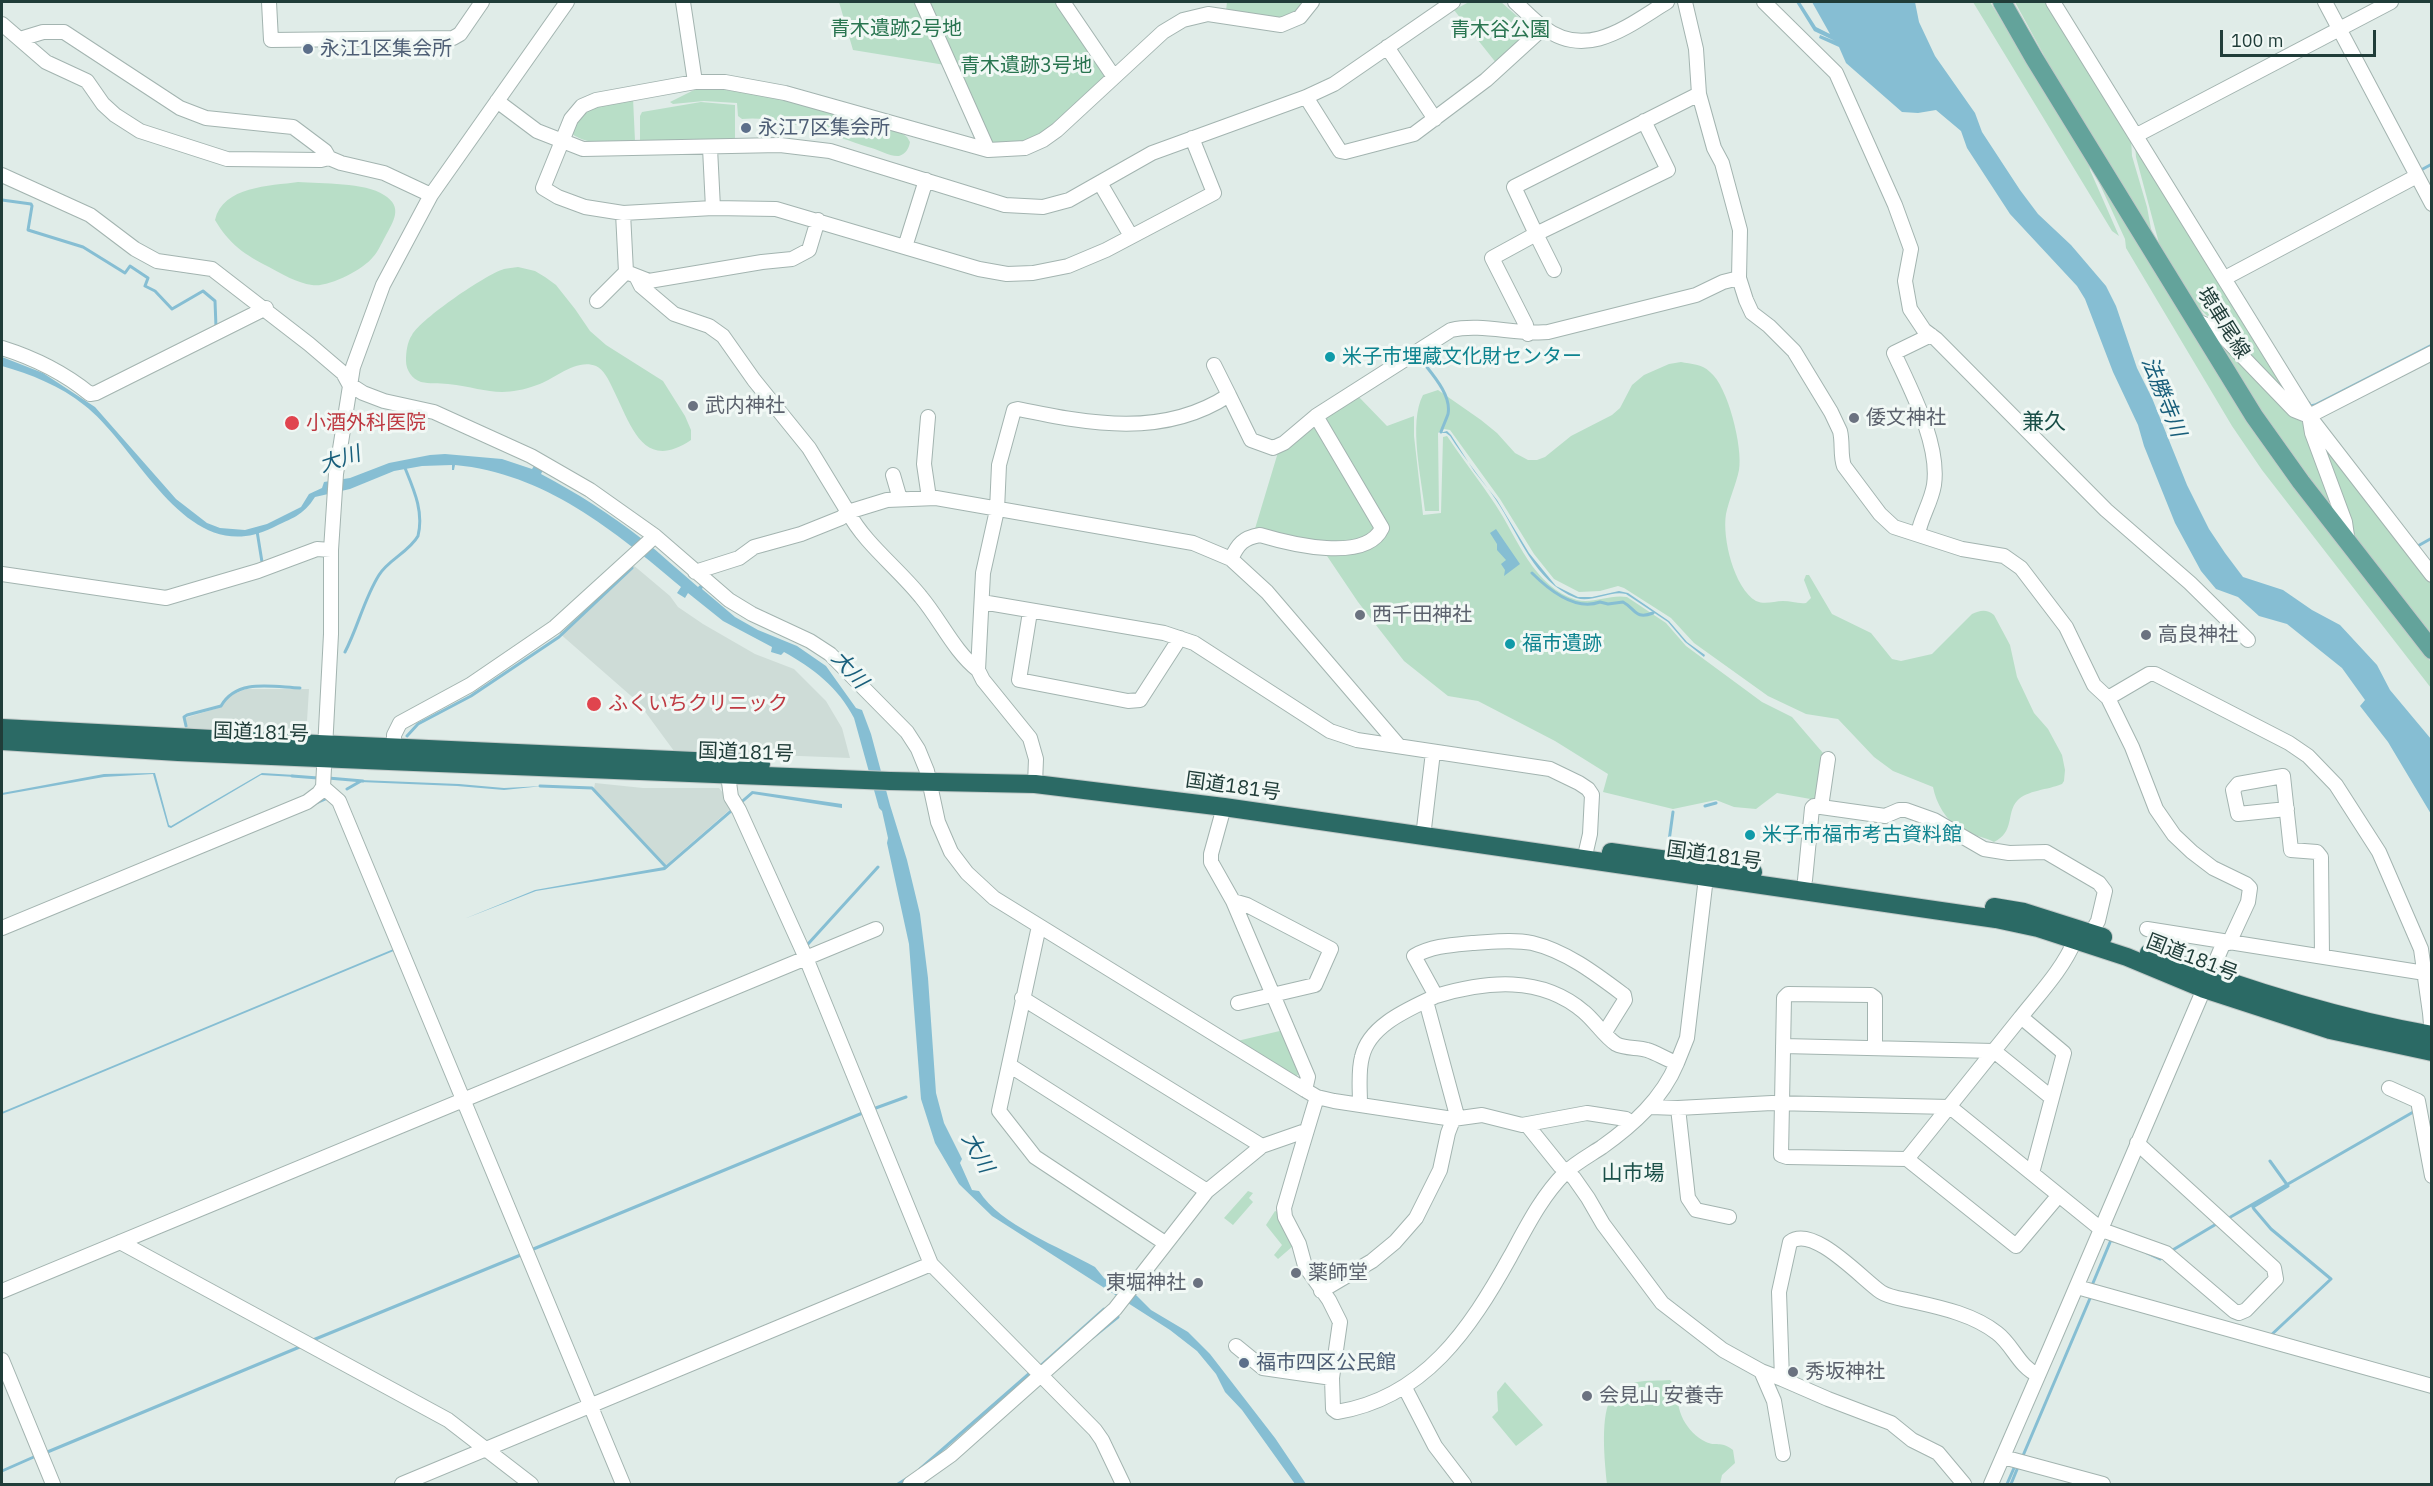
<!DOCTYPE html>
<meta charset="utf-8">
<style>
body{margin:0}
#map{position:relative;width:2433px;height:1486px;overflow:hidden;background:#e0ece8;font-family:"IBM Plex Sans",sans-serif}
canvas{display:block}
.frame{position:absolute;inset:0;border:3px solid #203d39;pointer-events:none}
.scale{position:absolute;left:2220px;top:30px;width:156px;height:27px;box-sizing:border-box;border:3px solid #203d39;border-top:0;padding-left:8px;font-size:18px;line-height:21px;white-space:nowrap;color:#203d39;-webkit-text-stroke:4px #f1f8f5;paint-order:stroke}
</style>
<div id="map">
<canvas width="2433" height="1486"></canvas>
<div class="frame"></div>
<div class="scale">100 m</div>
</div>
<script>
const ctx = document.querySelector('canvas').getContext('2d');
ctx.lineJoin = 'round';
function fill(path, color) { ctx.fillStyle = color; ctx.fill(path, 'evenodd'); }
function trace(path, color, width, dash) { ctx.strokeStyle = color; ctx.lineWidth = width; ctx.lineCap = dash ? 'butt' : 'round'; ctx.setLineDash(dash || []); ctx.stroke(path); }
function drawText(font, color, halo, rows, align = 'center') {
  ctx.font = font + ' "IBM Plex Sans","Noto Sans JP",sans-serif'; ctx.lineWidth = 6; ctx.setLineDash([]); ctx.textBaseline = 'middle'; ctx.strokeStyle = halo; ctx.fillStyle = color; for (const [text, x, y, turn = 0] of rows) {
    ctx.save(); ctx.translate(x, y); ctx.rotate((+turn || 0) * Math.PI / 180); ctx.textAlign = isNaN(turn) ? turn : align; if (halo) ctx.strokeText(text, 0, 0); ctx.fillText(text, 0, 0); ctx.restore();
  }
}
const built = new Path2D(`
 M632 564 670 596 678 607 703 624 755 654 794 669 826 701 842 728 850 758 674 751 638 702 558 632Z
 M246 689H309L307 721 298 733 187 728 185 718 221 707 229 696Z
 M595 783 643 788H719L734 806 665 866 594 789Z`);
const green = new Path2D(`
 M839 2H915L918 4 945 65 853 50Z
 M929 2H1060L1107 77 1050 130 1027 143 992 146 928 4Z
 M1227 2H1306C1281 28 1258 17 1226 11Z
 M1469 2H1501L1526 24 1525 33 1528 35 1497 64 1454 10Z
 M1973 2H1990L2089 161 2090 170 2119 236 2112 231Z
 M2015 2H2046L2131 138 2132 156 2147 207 2152 234 2060 85Z
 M698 88C767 90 833 114 900 132L907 137 910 142C909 148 906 154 899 156 890 157 878 149 868 147 832 135 779 115 742 119L738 116 737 103 704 101 673 104 670 102Z
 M633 98 635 141C614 142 588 147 571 133L577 118 585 109Z
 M701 102 735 105V139L640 142V116L642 112Z
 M2135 145 2299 406 2196 305 2160 247 2136 157Z
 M2096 176 2279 465 2321 523 2431 662V688L2262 470 2232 426 2126 248 2125 239Z
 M298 182C322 184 365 182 384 195 404 207 393 222 385 237 381 244 378 252 373 257 363 270 327 288 312 285 297 283 282 274 269 267 245 255 229 244 215 220 223 186 270 186 298 182Z
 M518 267 535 271 545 277 556 285 575 309 590 331 606 345 663 381 685 416 691 430V440C642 473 631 424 612 387 609 380 603 369 596 366 576 358 555 379 537 385 499 399 484 388 448 384 439 383 429 384 421 382 412 379 406 370 406 361 406 353 407 342 412 335 422 318 485 275 504 269 508 268 513 268 518 267Z
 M2213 334 2306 426 2342 523 2255 402Z
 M1681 362C1691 364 1702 364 1710 372 1728 386 1743 448 1739 470 1736 485 1729 499 1726 514 1722 538 1734 588 1756 601 1765 605 1774 601 1783 601 1791 601 1798 604 1806 603L1811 598 1804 580 1806 575H1809L1832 614 1871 633 1892 659 1901 661 1932 654 1972 614C1980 610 1987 609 1994 615L2010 645 2017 677 2034 713 2048 729 2062 755 2065 770 2064 781 2062 784C2048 790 2027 790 2017 801 2006 813 2015 832 1994 842 1983 836 1972 836 1962 830 1946 821 1936 803 1933 787L1893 771 1874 757 1838 719 1806 714 1768 696 1694 643 1671 618 1624 588 1618 586 1600 591 1579 592 1554 579 1534 554 1500 499 1450 430 1444 429 1438 433 1439 511H1425C1422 480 1408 423 1423 395L1438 390 1481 420 1497 433 1515 453 1528 460H1537L1545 457 1571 436 1612 415 1620 408 1632 385 1644 375 1669 364Z
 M1357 395 1387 426 1414 416V436L1423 515 1441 513 1443 437 1447 436C1462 459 1480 481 1495 504 1517 537 1534 588 1577 600 1593 604 1610 594 1627 597L1666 623 1686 646 1762 702 1792 717 1823 753 1816 800 1777 793 1756 809 1734 807 1716 800 1673 809 1603 792 1608 774 1555 741 1478 701 1448 696 1404 661 1358 602 1323 550C1346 552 1368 557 1384 536L1323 422 1325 417Z
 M1311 425 1317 427 1377 531 1347 546 1254 532 1279 449Z
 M2315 429 2431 579V637L2356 543Z
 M1284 1030 1300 1072 1296 1077 1237 1041Z
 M1248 1191 1253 1193 1249 1198 1253 1202 1233 1225 1224 1218Z
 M1275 1211 1280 1213 1293 1246 1278 1259 1274 1255 1282 1245 1266 1225Z
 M1670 1380 1678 1389C1675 1410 1686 1432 1706 1442 1716 1447 1720 1440 1733 1450L1735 1463 1722 1475 1720 1484H1607C1605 1465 1599 1411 1613 1396 1618 1390 1629 1384 1637 1382 1647 1380 1659 1381 1670 1380Z
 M1505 1382 1543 1425 1516 1446 1492 1417 1498 1411 1497 1392Z`);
const water = new Path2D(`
 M1796 2H1800L1816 27 1830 34 1812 2H1915L1919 22 1935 56 1975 113 1982 132 2020 190 2038 214 2071 245 2106 286 2116 306 2137 368 2152 398 2187 485 2209 529 2225 553 2243 577 2283 590 2312 610 2340 625 2377 665 2390 690 2431 739V814L2388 742 2360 706 2365 700 2342 668 2287 624 2259 616 2238 597 2216 589 2201 571 2175 523 2144 446 2138 425 2113 372 2085 299 2077 286 2010 214 1967 148 1961 131 1936 110 1918 113 1902 112 1846 63 1839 47 1819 38 1820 35 1835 41 1814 31Z
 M2 357 43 373 95 407 176 499 207 523 220 528 245 530 267 524 301 507 309 494 322 488 324 482 350 478 389 463 430 455 445 454 502 459 532 469 536 463 544 468 541 474C577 493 610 514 642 539 661 554 679 571 698 587L703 582 705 584 702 589 735 617 758 630 797 646 826 666 856 708 862 710 871 734 890 805 907 860 920 914 928 978 936 1093 944 1123 962 1159 960 1163 972 1190 979 1191C1000 1225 1060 1247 1095 1267L1104 1278 1118 1289 1134 1293 1151 1310 1188 1332 1210 1354 1275 1438 1306 1484H1295L1242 1410 1225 1392 1216 1374 1197 1351 1170 1330 992 1216 959 1184 935 1143 921 1099 909 944 887 843 888 838 882 811 879 808 854 718C838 687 813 668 784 652L781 655 771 652 772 647 723 621 688 593 685 598 677 593 681 587C615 531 544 473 455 465L454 470H452V465L422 466 394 471 350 489 315 497C303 516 292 518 272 528 186 570 139 447 84 405 61 386 30 374 2 366Z
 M1447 431 1451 435 1474 471 1497 500 1529 553 1556 586 1578 597H1592L1619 591 1628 593 1669 621 1687 642 1705 655 1704 657 1685 642 1668 622 1626 594C1610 590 1593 603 1576 598 1534 582 1519 534 1496 500 1481 478 1464 458 1450 436L1446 433H1440Z
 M1496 529 1520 564 1504 576 1505 570 1501 564 1506 560 1497 550V544L1490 533Z
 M155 773 169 825 171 826 262 773 295 775V777L261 775 171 828 168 827 153 774 104 777 2 795V793L104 774Z
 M360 780 459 784 504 788 543 786 504 790 457 786 360 782Z
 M752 791 842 804V808L753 794 665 870 536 891 464 919 535 890 664 867Z
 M396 948V950L2 1114V1112Z`);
const stream = new Path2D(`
 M2421 170 2432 164
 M2 200 31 204 32 206 28 230 83 247 125 273 130 266 148 278 145 286 155 291 172 309 203 291 215 301 216 327
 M159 267 190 272
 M1419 357C1430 372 1452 394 1448 414 1446 420 1443 426 1441 432
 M2309 403 2310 406 2315 405 2432 345
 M257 531 262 562
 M2416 547 2432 538
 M1532 573C1549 590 1576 611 1600 602L1608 604 1623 602C1636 609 1635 620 1653 613
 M345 652C358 627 364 599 379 575 388 560 409 552 418 536 424 512 414 490 405 468
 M186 726 184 717 187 715 221 706C237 678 273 687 300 688
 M407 736 418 724 471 696 559 637 632 568
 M292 776 318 778
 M328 778 363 781
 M540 786 592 788 666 867
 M347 789 361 781
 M314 804 330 797
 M1705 806 1716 803
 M1669 841 1673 812
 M808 944 878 867
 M873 1109 906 1097
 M2227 1219 2415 1111
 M531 1250 865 1112
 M2171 1251 2218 1223
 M2147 1253 2160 1259
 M2093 1283 2111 1240 2113 1241
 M2269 1337 2331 1279 2271 1229 2254 1209 2253 1207 2288 1186 2270 1161
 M1092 1338 1118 1317
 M311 1339 313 1340 523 1254
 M1039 1367 1104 1309
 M45 1453 302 1346
 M2022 1458 2091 1296
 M920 1469 1031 1372
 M2 1471 36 1456
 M898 1484 906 1479
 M2007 1484 2014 1468
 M2011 1484 2018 1467`);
const minor = new Path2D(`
 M269 2 271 40 453 38 460 34 482 2
 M683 2 695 82
 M922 2 988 150
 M1063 2 1114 77
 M1515 2C1524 10 1533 20 1543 27 1587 61 1629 25 1667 2
 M1685 2 1696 49 1699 94 1714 148 1722 163 1740 230 1739 278 1746 300 1752 313 1769 326 1794 351 1831 412 1840 431C1843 443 1840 455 1844 466L1880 514 1894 527 1962 549 2004 556 2021 568 2066 627 2094 685 2108 698 2132 747 2156 809 2174 835 2192 852 2213 868 2246 884 2250 888 2248 902 2229 943
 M1764 2 1836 73 1895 205 1911 249 1905 281 1910 309 1924 330 1936 339 2106 510 2190 583 2248 640
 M2053 2 2309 416 2432 575
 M2325 2 2432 204
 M2 24 46 62 87 81 103 104 115 115 140 131 227 159 321 160 329 158
 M20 39 43 32H64L180 108 206 118 293 127 325 151 329 158 341 163 384 173 431 195
 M1387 47 1435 119
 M1306 97 1340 151 1345 152 1414 134 1486 80 1543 28
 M497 101 537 131 583 149 780 145 830 151 1005 205 1043 207 1069 200 1152 153 1306 97 1334 84 1453 2
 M2137 135 2391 2
 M1192 138 1214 193 1106 250 1068 266 1033 273 1007 274 979 269 776 209 713 208 623 213 585 207 558 197 543 188 571 119 582 106 596 100 695 82H725L785 93 988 150 1025 148 1043 140 1057 130 1163 32 1183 20 1208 14 1281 25 1300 17 1312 2
 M710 148 713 208
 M2 175 90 215 135 249 157 261 212 269 309 344 343 373 349 384 363 393 384 401 434 412 531 456 590 490 655 536 729 600 752 614 810 641 830 654 907 732 918 749 927 771 938 822 951 852 967 873 994 898 1305 1090 1317 1097 1334 1101 1453 1119 1482 1115 1522 1125 1587 1113 1626 1119 1631 1122
 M1100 183 1131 236
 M623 213 626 272 649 281 762 262 792 259 809 250 818 220
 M905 247 926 180
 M1554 270 1536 234 1668 170 1644 121
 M636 276 641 286 674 314 709 326 723 336 754 380 809 448 848 512 841 518 801 534 754 547 739 558 695 572
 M2225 278 2417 176
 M597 301 626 272
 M2197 321 2216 329 2294 410 2309 416
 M1528 334 1526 325 1492 258 1536 234 1514 187 1699 94
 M2 348C34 358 63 372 90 394L96 393 266 308
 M1214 365 1229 395
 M2309 416 2432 353
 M928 417 924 464 929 498
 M2310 421 2312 433 2345 522 2348 543
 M893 475 900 499
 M1918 534C1921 517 1931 503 1934 485 1940 444 1911 390 1894 353L1931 335
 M1231 559C1238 544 1243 538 1260 535 1290 544 1366 563 1382 528L1316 416 1451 330C1482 323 1516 335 1548 332L1696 295 1723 282 1739 278
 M2 574 166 598 258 571 317 549 331 550
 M982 602 1164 633 1194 643 1330 731 1357 740 1550 769 1579 783 1588 789 1592 795 1590 834 1584 860
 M1030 612 1019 680 1128 701 1140 700 1180 638
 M978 670C954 651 941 621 921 597 898 568 865 544 848 512L887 500 936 498 1193 543 1231 559 1267 592 1399 746
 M2108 698 2149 674H2155L2289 743 2308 756 2336 785 2379 852 2421 949 2430 1013 2432 1036
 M394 748V735L400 723 470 685 555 627 655 536
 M728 775 731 797 739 810 806 958 931 1264 1095 1430 1102 1440 1123 1484
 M1035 784 1036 759 1030 738 983 680 978 670 983 573 997 510 999 465 1014 410 1018 409C1090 424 1164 438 1229 395L1251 440 1273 448 1284 443 1316 416
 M323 787 339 801 623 1484
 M1224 807 1211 854V862L1233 901 1308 1077 1305 1090
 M1821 807 1828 759
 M2287 809 2238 814 2233 790 2238 784 2283 776 2291 850 2317 852 2321 857 2322 956
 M1423 837 1433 752
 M1805 880 1812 808 1814 806 1885 816 1899 810H1906L1934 820 1984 849 2009 853 2046 852 2099 883 2105 891 2098 921 2091 933 2075 940C2063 969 2040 993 2021 1017L2064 1053 2052 1098
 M1233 901 1247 905 1331 949 1315 985 1238 1003
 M1039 926 999 1111 1035 1157 1165 1243
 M2 928 307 802 319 793 323 787 331 634V550L336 474 353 367 383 285 431 195 567 2
 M2147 929 2425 973
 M1022 998 1262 1146
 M2021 1017 1907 1159 2016 1246 2059 1195
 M1783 1046 1994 1051 2052 1098 2032 1173
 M1875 1048V998L1871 995 1788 994 1784 998 1781 1155 1787 1157 1907 1159
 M1677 1063 1687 1038 1707 869
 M1009 1065 1207 1191
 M2389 1088 2418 1101 2432 1176
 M1317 1097 1298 1160 1284 1208 1285 1217 1299 1244 1305 1266 1329 1300 1340 1322 1332 1378 1333 1409 1337 1412C1424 1398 1470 1329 1510 1257 1526 1228 1541 1197 1565 1173 1575 1163 1590 1155 1602 1147 1633 1125 1662 1099 1677 1063 1667 1060 1657 1053 1647 1050 1638 1047 1625 1049 1616 1044 1604 1036 1595 1021 1584 1012 1541 975 1486 981 1436 996
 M1360 1104C1360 1089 1358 1071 1362 1057 1369 1025 1409 1009 1436 996L1414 956C1432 946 1451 945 1472 943 1491 942 1513 939 1532 943 1566 951 1596 974 1624 995L1625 1000 1605 1032
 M1651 1107 1678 1108 1688 1198 1696 1210 1729 1217
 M1678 1108 1772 1103 1950 1107 2102 1230 2166 1253 2234 1311 2239 1313 2246 1310 2276 1279 2274 1268 2137 1143
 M1527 1125 1560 1166 1574 1178 1588 1198 1603 1224 1662 1303 1723 1350 1761 1371
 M120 1242 448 1420 531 1484
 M2077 1287 2432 1386
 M2 1291 876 929
 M1321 1291 1372 1261 1395 1242 1416 1218 1440 1170 1448 1133 1456 1112 1426 1001
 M1236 1346 1263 1368 1332 1378
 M2 1360 53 1484
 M1782 1379 1761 1371 1774 1401 1783 1454
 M1405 1388 1435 1446 1464 1484
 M2003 1457 2103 1484
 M402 1484 931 1264
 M910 1484 951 1455 1115 1309 1207 1191 1262 1146 1305 1131
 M1964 1484 1938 1453 1912 1440 1891 1423 1828 1399 1782 1379 1779 1292 1790 1242C1813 1224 1862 1279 1881 1292 1890 1298 1905 1299 1916 1302 1943 1308 1974 1315 1997 1333 2013 1345 2019 1367 2038 1375
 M1991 1484C2070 1304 2146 1123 2224 942`);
const major = new Path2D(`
 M2002 2 2034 58 2254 416 2301 482 2432 650`);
const highway = new Path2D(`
 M2 728 251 741 761 764
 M2 741 178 752 389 761 890 781 1035 784 1224 807 1996 919 2038 928 2127 957 2204 989 2330 1030 2432 1052
 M1611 852 1753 872
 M1994 907 2024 912 2103 937
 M2149 953C2241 988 2334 1018 2432 1035`);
const markers = [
 [308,49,6,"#5c6f8a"],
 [746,128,6,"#5c6f8a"],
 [1330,357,6,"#0f9aa8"],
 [693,406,6,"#6b7280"],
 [1854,418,6,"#6b7280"],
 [292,423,8,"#e0444e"],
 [1360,615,6,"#6b7280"],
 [2146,635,6,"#6b7280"],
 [1510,644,6,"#0f9aa8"],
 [594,704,8,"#e0444e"],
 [1750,835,6,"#0f9aa8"],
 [1296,1273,6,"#6b7280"],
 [1198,1283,6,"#6b7280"],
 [1244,1363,6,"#5c6f8a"],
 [1793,1372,6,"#6b7280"],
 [1587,1396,6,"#6b7280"]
];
const parkNames = [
 ["青木遺跡2号地",896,29],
 ["青木谷公園",1500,30],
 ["青木遺跡3号地",1026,66]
];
const serviceNames = [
 ["永江1区集会所",320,49],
 ["永江7区集会所",758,128],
 ["福市四区公民館",1256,1363]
];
const streetNames = [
 ["境車尾線",2223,323,58],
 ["国道181号",261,733,2],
 ["国道181号",746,753,2],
 ["国道181号",1233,787,8],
 ["国道181号",1714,856,8],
 ["国道181号",2192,958,21]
];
const cultureNames = [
 ["米子市埋蔵文化財センター",1342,357],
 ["福市遺跡",1522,644],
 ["米子市福市考古資料館",1762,835]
];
const worshipNames = [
 ["武内神社",705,406],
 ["倭文神社",1866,418],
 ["西千田神社",1372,615],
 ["高良神社",2158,635],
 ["薬師堂",1308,1273],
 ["東堀神社",1186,1283,"right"],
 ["秀坂神社",1805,1372],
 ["会見山 安養寺",1599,1396]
];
const healthNames = [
 ["小酒外科医院",306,423],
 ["ふくいちクリニック",608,704]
];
const waterNames = [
 ["法勝寺川",2163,397,68],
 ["大川",340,460,-18],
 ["大川",849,670,48],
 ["大川",977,1153,61]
];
const neighbourhoodNames = [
 ["山市場",1633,1174]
];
const quarterNames = [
 ["兼久",2044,423]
];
fill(built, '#cedcd7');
fill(green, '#b8dec7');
fill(water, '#86bed3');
trace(stream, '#86bed3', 3);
trace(minor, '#a3b4b0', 16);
trace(major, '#c1c9c8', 20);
trace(highway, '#c1c9c8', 20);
trace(minor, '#fff', 14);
trace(major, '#63a39b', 18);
trace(highway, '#2b6a65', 18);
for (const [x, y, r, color] of markers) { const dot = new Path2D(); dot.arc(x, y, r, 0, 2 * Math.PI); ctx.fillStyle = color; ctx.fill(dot); trace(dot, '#f1f8f5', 2); }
drawText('20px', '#297550', '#f1f8f5', parkNames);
drawText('20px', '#4e5e75', '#f1f8f5', serviceNames, 'left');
drawText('20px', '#203d39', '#f1f8f5', streetNames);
drawText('20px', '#0d838f', '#f1f8f5', cultureNames, 'left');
drawText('20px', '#5b616d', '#f1f8f5', worshipNames, 'left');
drawText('20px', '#be3a42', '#f1f8f5', healthNames, 'left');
drawText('italic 21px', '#185e7b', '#f1f8f5', waterNames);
drawText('21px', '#1b5049', '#f1f8f5', neighbourhoodNames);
drawText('22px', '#1b5049', '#f1f8f5', quarterNames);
</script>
